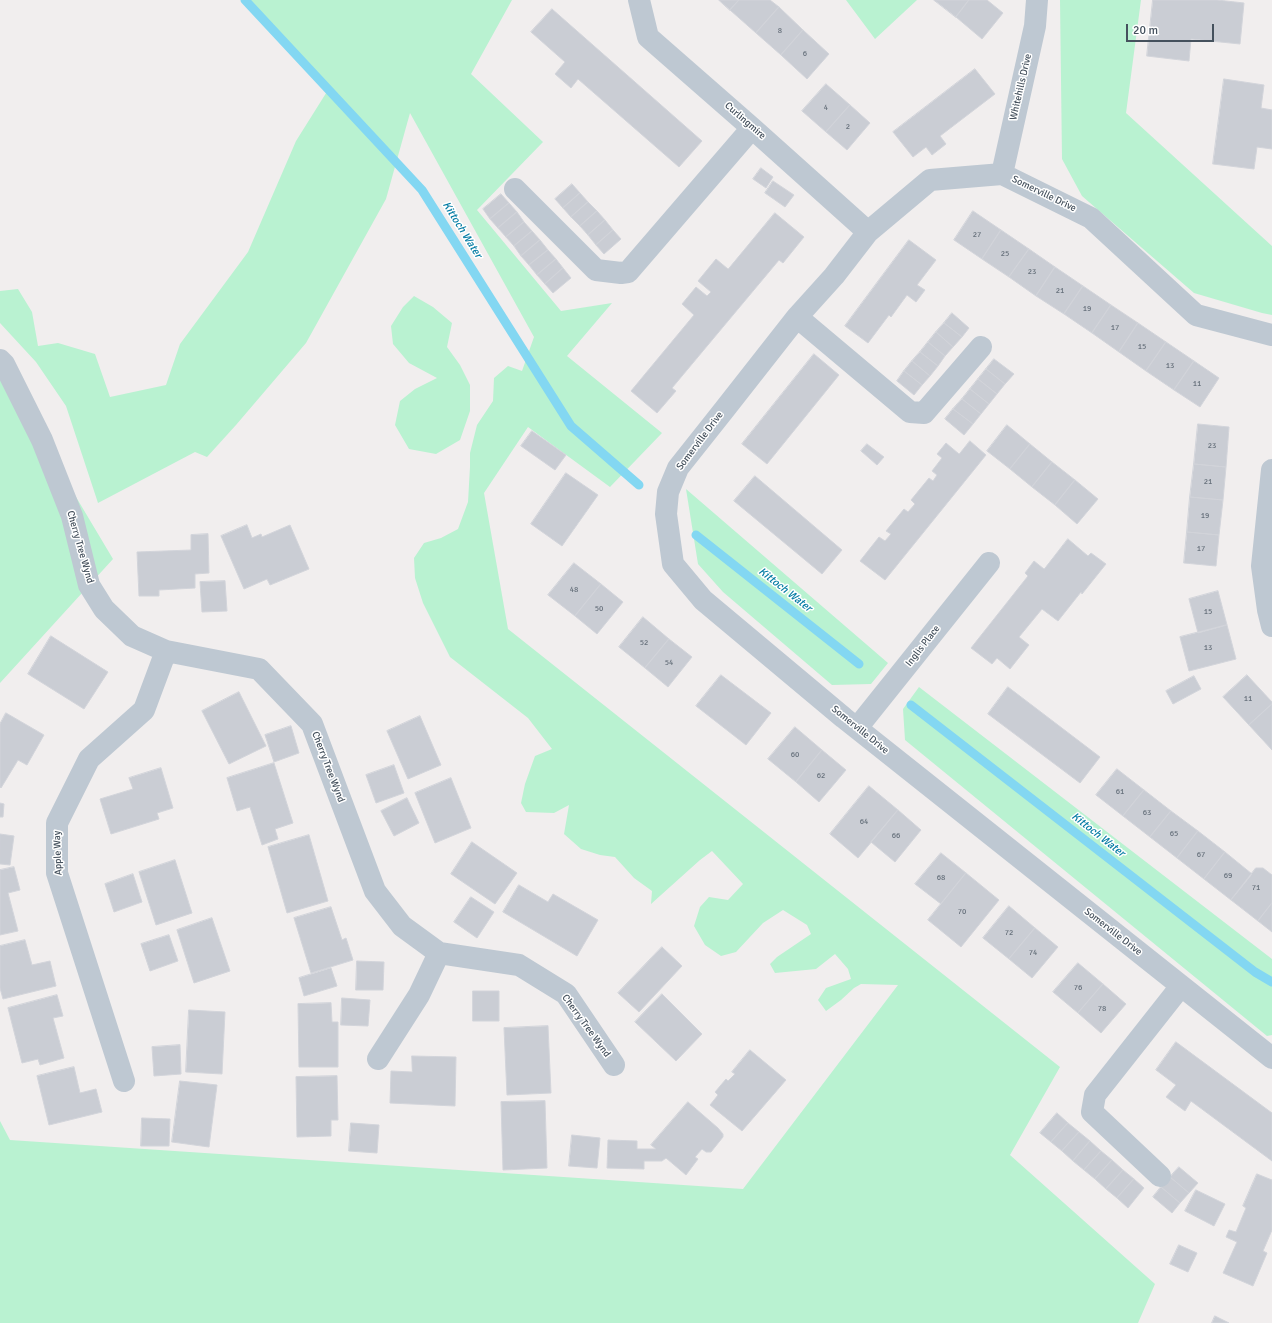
<!DOCTYPE html>
<style>
body{margin:0}
#map{position:relative;width:1272px;height:1323px;overflow:hidden;background:#f1eeee;font-family:Signika,sans-serif}
canvas{display:block}
.scale{position:absolute;left:1126px;top:24px;width:88px;height:18px;box-sizing:border-box;border:2px solid #45515d;border-top:0;padding-left:5px;font-size:12px;line-height:14px;white-space:nowrap;color:#45515d;-webkit-text-stroke:3px #fff;paint-order:stroke}
</style>
<div id="map">
<canvas width="1272" height="1323"></canvas>
<div class="scale">20 m</div>
</div>
<script>
const ctx = document.querySelector('canvas').getContext('2d');
ctx.lineJoin = 'round';
function fill(path, color) { ctx.fillStyle = color; ctx.fill(path, 'evenodd'); }
function trace(path, color, width, dash) { ctx.strokeStyle = color; ctx.lineWidth = width; ctx.lineCap = dash ? 'butt' : 'round'; ctx.setLineDash(dash || []); ctx.stroke(path); }
function drawText(font, color, halo, rows, align = 'center') {
  ctx.font = font + ' Signika,sans-serif'; ctx.lineWidth = 3; ctx.setLineDash([]); ctx.textBaseline = 'middle'; ctx.strokeStyle = halo; ctx.fillStyle = color; for (const [text, x, y, turn = 0] of rows) {
    ctx.save(); ctx.translate(x, y); ctx.rotate((+turn || 0) * Math.PI / 180); ctx.textAlign = isNaN(turn) ? turn : align; if (halo) ctx.strokeText(text, 0, 0); ctx.fillText(text, 0, 0); ctx.restore();
  }
}
const green = new Path2D(`
 M245 0H512L471 74 543 142 477 210 561 311 612 303 567 356 662 433 610 487 528 427 484 493 508 629 1060 1067 1010 1155 1155 1284 1138 1323H0V1121L10 1140 743 1189 898 985 861 984 854 988 841 1000 826 1011 818 1000 826 988 851 979 848 969 835 954 816 969 775 973 770 964 777 957 811 934 807 925 783 910 763 923 736 952 721 956 705 945 694 926 700 907 709 897 728 900 743 884 712 851 700 860 651 904 652 891 634 878 615 857 600 855 581 849 564 834 569 805 554 813 526 812 521 803 525 784 535 756 552 749 528 718 450 657 423 603 415 578 414 558 424 543 441 538 458 529 468 502 470 467V453L477 425 493 401 494 378 508 366 522 371 534 337 410 113 386 199 306 343 236 425 207 457 195 452 98 503 66 406 36 362 0 323V291L18 289 32 312 38 346 58 343 95 354 110 397 166 385 180 344 248 252 296 141 328 90Z
 M846 0H917L875 39Z
 M1060 0H1141L1126 113 1272 246V315L1262 313 1194 293 1082 196 1062 159Z
 M414 296 433 307 452 323 447 347 460 365 470 385V411L460 440 436 454 409 449 395 425 400 401 415 389 437 378 409 363 393 344 391 326 403 307Z
 M0 360 42 440 113 559 0 683Z
 M686 489 888 663 871 684 832 685 723 592 698 564Z
 M919 687 1272 959V1035L1267 1036 905 740 903 709Z`);
const stream = new Path2D(`
 M245 0 422 190 571 426 639 485
 M696 535 859 664
 M911 705 1255 972 1272 982`);
const building = new Path2D(`
 M719 0H739L730 10Z
 M739 0H770L779 7 756 33 730 10Z
 M934 0H969L956 17Z
 M969 0H987L1003 13 982 39 956 17Z
 M1153 0H1217L1244 3 1240 44 1191 39 1189 61 1147 56Z
 M779 7 803 30 781 55 756 33Z
 M552 9 702 141 679 167 578 79 571 88 555 74 565 62 531 32Z
 M803 30 829 54 807 79 781 55Z
 M975 69 995 94 940 136 946 144 932 155 926 147 913 157 893 132Z
 M1224 79 1264 85 1261 108 1272 110V149L1257 147 1254 169 1213 164Z
 M826 84 850 105 826 132 802 111Z
 M850 105 870 123 847 150 826 132Z
 M761 168 773 177 766 188 753 179Z
 M773 181 794 195 785 207 765 193Z
 M572 184 580 193 563 208 555 199Z
 M580 193 588 202 571 217 563 208Z
 M501 194 509 203 490 219 483 209Z
 M588 202 597 211 580 226 571 217Z
 M509 203 517 212 498 228 490 219Z
 M597 211 605 220 588 235 580 226Z
 M973 211 1001 230 982 259 954 240Z
 M517 212 524 222 506 237 498 228Z
 M775 213 804 237 783 263 779 260 672 388 676 391 657 413 631 391 694 315 682 304 696 287 707 296 711 292 698 281 716 259 728 269Z
 M605 220 613 230 596 245 588 235Z
 M524 222 532 231 514 246 506 237Z
 M613 230 621 239 604 254 596 245Z
 M1001 230 1029 249 1009 277 982 259Z
 M532 231 540 240 521 256 514 246Z
 M540 240 548 250 529 265 521 256Z
 M909 240 936 260 917 285 925 290 916 302 907 295 891 317 889 315 868 343 845 326Z
 M1029 249 1055 267 1036 296 1009 277Z
 M548 250 556 259 537 275 529 265Z
 M556 259 563 268 545 284 537 275Z
 M1055 267 1083 286 1064 314 1036 296Z
 M563 268 571 278 553 293 545 284Z
 M1083 286 1111 305 1092 333 1064 314Z
 M1111 305 1138 323 1119 352 1092 333Z
 M952 313 969 328 962 337 944 323Z
 M944 323 962 337 953 347 936 332Z
 M1138 323 1166 342 1146 371 1119 352Z
 M936 332 953 347 945 356 928 342Z
 M928 342 945 356 938 366 920 352Z
 M1166 342 1194 361 1174 390 1146 371Z
 M920 352 938 366 930 376 912 361Z
 M814 354 839 375 767 464 742 444Z
 M994 359 1014 374 1005 384 986 369Z
 M912 361 930 376 922 385 904 371Z
 M1194 361 1219 378 1200 407 1174 390Z
 M986 369 1005 384 997 394 978 379Z
 M904 371 922 385 914 395 897 381Z
 M978 379 997 394 989 404 970 389Z
 M970 389 989 404 981 414 962 399Z
 M962 399 981 414 973 424 953 409Z
 M953 409 973 424 964 435 945 419Z
 M1198 424 1229 427 1226 467 1194 464Z
 M1007 425 1030 444 1010 469 987 451Z
 M532 431 566 455 555 470 521 446Z
 M970 441 986 455 885 580 860 561 879 537 885 541 891 534 886 531 904 509 908 512 915 504 911 500 929 478 933 481 937 475 932 471 942 458 937 454 946 443 959 454Z
 M867 444 884 457 877 465 861 451Z
 M1030 444 1052 462 1032 487 1010 469Z
 M1052 462 1075 480 1055 505 1032 487Z
 M1194 464 1226 467 1223 500 1190 497Z
 M566 473 598 495 562 546 531 524Z
 M755 476 842 550 822 574 734 501Z
 M1075 480 1098 499 1077 524 1055 505Z
 M1190 497 1223 500 1219 535 1187 532Z
 M247 525 252 538 261 534 262 537 290 525 309 569 270 585 267 579 244 589 221 536Z
 M1187 532 1219 535 1216 566 1184 563Z
 M208 534 209 573 195 574V588L159 590V596H139L137 552 191 550V535Z
 M1068 539 1088 556 1091 553 1106 564 1082 594 1081 592 1058 621 1042 609 1019 637 1029 645 1010 669 997 658 992 664 971 648 1028 576 1025 573 1034 561 1044 569Z
 M574 563 601 584 575 616 548 595Z
 M225 581 227 611 202 612 200 582Z
 M601 584 623 602 597 634 575 616Z
 M1218 591 1227 625 1198 633 1189 599Z
 M643 617 669 639 645 668 619 647Z
 M1227 625 1236 659 1189 671 1180 637Z
 M51 636 108 672 84 709 28 674Z
 M669 639 692 657 668 687 645 668Z
 M721 675 771 713 746 745 696 706Z
 M1247 675 1272 702V704L1249 725 1223 697Z
 M1194 676 1201 689 1173 704 1166 691Z
 M1008 687 1100 757 1080 783 988 714Z
 M239 692 266 746 229 764 202 711Z
 M1272 704V750L1249 725Z
 M6 713 44 735 27 765 18 760 1 788 0 787V724Z
 M420 716 441 765 408 779 387 731Z
 M291 726 299 753 274 762 265 735Z
 M795 727 822 750 796 782 768 759Z
 M822 750 846 770 819 802 796 782Z
 M274 763 293 823 275 829 278 839 262 845 250 807 237 811 227 778Z
 M394 765 404 793 376 803 366 775Z
 M161 768 173 808 157 813 159 819 111 834 100 799 133 789 129 778Z
 M1117 769 1144 790 1123 816 1096 795Z
 M451 778 471 828 435 843 415 793Z
 M869 786 898 810 858 858 830 834Z
 M1144 790 1171 811 1150 837 1123 816Z
 M407 798 419 823 394 836 381 811Z
 M0 803 4 804 3 817H0Z
 M898 810 921 830 895 862 871 842Z
 M1171 811 1198 831 1177 858 1150 837Z
 M1198 831 1225 852 1204 879 1177 858Z
 M0 834 14 836 10 865 0 864Z
 M309 835 328 901 287 913 268 847Z
 M472 842 517 873 495 904 451 874Z
 M1225 852 1252 874 1231 900 1204 879Z
 M941 853 966 873 941 904 915 884Z
 M175 860 192 913 156 925 139 872Z
 M14 867 20 890 8 893 18 931 0 935V870Z
 M1256 868H1263L1272 875V903L1258 921 1231 900Z
 M966 873 999 900 961 947 928 920Z
 M133 874 142 902 114 912 105 884Z
 M519 885 548 902 553 894 598 920 577 956 503 912Z
 M471 897 494 912 477 938 454 922Z
 M1272 903V932L1258 921Z
 M1009 906 1035 928 1009 959 983 938Z
 M331 907 342 940 346 938 353 960 311 973 294 918Z
 M212 918 230 971 194 983 177 930Z
 M1035 928 1058 947 1032 978 1009 959Z
 M169 935 178 961 150 971 141 944Z
 M25 940 32 965 50 961 56 986 3 999 0 988V946Z
 M662 947 682 966 639 1012 618 993Z
 M357 961 384 962 383 990H356Z
 M1078 963 1103 984 1078 1013 1053 992Z
 M331 968 337 986 304 996 299 978Z
 M1103 984 1126 1004 1101 1033 1078 1013Z
 M473 991H499V1021H473Z
 M662 994 702 1034 676 1061 635 1022Z
 M57 995 63 1016 53 1018 64 1058 40 1065 38 1059 22 1063 8 1008Z
 M342 998 370 1000 368 1026 341 1025Z
 M331 1003 332 1022H338V1067H299L298 1004Z
 M189 1010 225 1012 222 1074 186 1072Z
 M548 1026 551 1093 507 1095 504 1028Z
 M1176 1042 1272 1113V1161L1191 1101 1185 1111 1166 1097 1176 1085 1156 1070Z
 M180 1045 181 1074 154 1076 152 1047Z
 M750 1050 786 1080 742 1131 710 1105 718 1095 715 1092 726 1079 728 1081 735 1074 732 1072Z
 M412 1056 456 1057 455 1106 390 1103 391 1071 412 1072Z
 M74 1067 80 1093 96 1089 102 1112 49 1125 37 1076Z
 M337 1076 338 1120H331V1136L297 1137 296 1077Z
 M180 1081 217 1085 209 1147 172 1142Z
 M545 1101 547 1168 503 1170 501 1102Z
 M688 1102 718 1128 723 1134V1137L711 1152H706L702 1149 695 1157 698 1159 686 1175 666 1158 662 1161H644V1169L607 1168 608 1140 637 1141V1149H656L651 1145Z
 M1057 1113 1068 1123 1051 1142 1040 1133Z
 M142 1118 170 1119 169 1146H141Z
 M351 1123 379 1125 377 1153 349 1151Z
 M1068 1123 1079 1132 1062 1151 1051 1142Z
 M1079 1132 1090 1141 1073 1161 1062 1151Z
 M572 1135 600 1138 597 1168 569 1166Z
 M1090 1141 1101 1151 1084 1170 1073 1161Z
 M1101 1151 1112 1160 1095 1179 1084 1170Z
 M1112 1160 1123 1170 1106 1189 1095 1179Z
 M1179 1167 1198 1183 1189 1193 1170 1177Z
 M1123 1170 1134 1179 1117 1198 1106 1189Z
 M1257 1174 1272 1180V1230L1263 1251 1267 1253 1253 1286 1223 1273 1237 1242 1226 1237 1229 1230 1236 1232 1246 1208 1243 1206Z
 M1170 1177 1189 1193 1180 1203 1161 1187Z
 M1134 1179 1144 1188 1128 1208 1117 1198Z
 M1161 1187 1180 1203 1172 1213 1153 1197Z
 M1196 1190 1225 1204 1214 1226 1185 1211Z
 M1179 1245 1197 1253 1188 1272 1170 1264Z
 M1215 1316 1229 1323H1212Z`);
const minor = new Path2D(`
 M639 0 648 37 752 128 868 232
 M1002 174 1035 26 1037 0
 M515 189 596 270 621 273 628 272 752 128
 M797 317 910 412 924 413 981 347
 M1272 335 1196 315 1091 218 1002 174 930 180 868 232 834 276 797 317 724 410 678 468 668 492 666 514 673 564 703 600 844 718 1272 1058
 M0 360 4 364 42 440 72 516 89 585 104 609 132 636 166 651 259 669 312 724 375 891 402 926 439 953 519 965 566 994 614 1065
 M1272 470 1262 566 1268 610 1272 626
 M857 728 989 563
 M378 1059 419 995 439 953
 M124 1081 57 873V823L89 759 144 710 166 651
 M1160 1176 1092 1112 1095 1095 1181 986`);
const numberNames = [
 ["8",780,31],
 ["6",805,54],
 ["4",826,108],
 ["2",848,127],
 ["27",977,235],
 ["25",1005,254],
 ["23",1032,272],
 ["21",1060,291],
 ["19",1087,309],
 ["17",1115,328],
 ["15",1142,347],
 ["13",1170,366],
 ["11",1197,384],
 ["23",1212,446],
 ["21",1208,482],
 ["19",1205,516],
 ["17",1201,549],
 ["48",574,590],
 ["50",599,609],
 ["15",1208,612],
 ["52",644,643],
 ["13",1208,648],
 ["54",669,663],
 ["11",1248,699],
 ["60",795,755],
 ["62",821,776],
 ["61",1120,792],
 ["63",1147,813],
 ["64",864,822],
 ["65",1174,834],
 ["66",896,836],
 ["67",1201,855],
 ["69",1228,876],
 ["68",941,878],
 ["71",1256,888],
 ["70",962,912],
 ["72",1009,933],
 ["74",1033,953],
 ["76",1078,988],
 ["78",1102,1009]
];
const streetNames = [
 ["Whitehills Drive",1021,87,-77],
 ["Curlingmire",745,121,41],
 ["Somerville Drive",1044,194,26],
 ["Somerville Drive",700,441,-53],
 ["Cherry Tree Wynd",80,547,74],
 ["Inglis Place",923,646,-52],
 ["Somerville Drive",860,730,39],
 ["Cherry Tree Wynd",328,767,69],
 ["Apple Way",58,853,-92],
 ["Somerville Drive",1113,932,38],
 ["Cherry Tree Wynd",586,1026,54]
];
const waterNames = [
 ["Kittoch Water",462,230,58],
 ["Kittoch Water",785,590,38],
 ["Kittoch Water",1098,835,38]
];
fill(green, '#b9f2d1');
trace(stream, '#83d7f2', 9);
fill(building, '#cacdd4');
trace(building, '#d2d4da', 1);
trace(minor, '#bec8d2', 22);
drawText('8px', '#66707b', null, numberNames);
drawText('10px', '#45515d', '#fff', streetNames);
drawText('italic 11px', '#047ca4', '#fff', waterNames);
</script>
